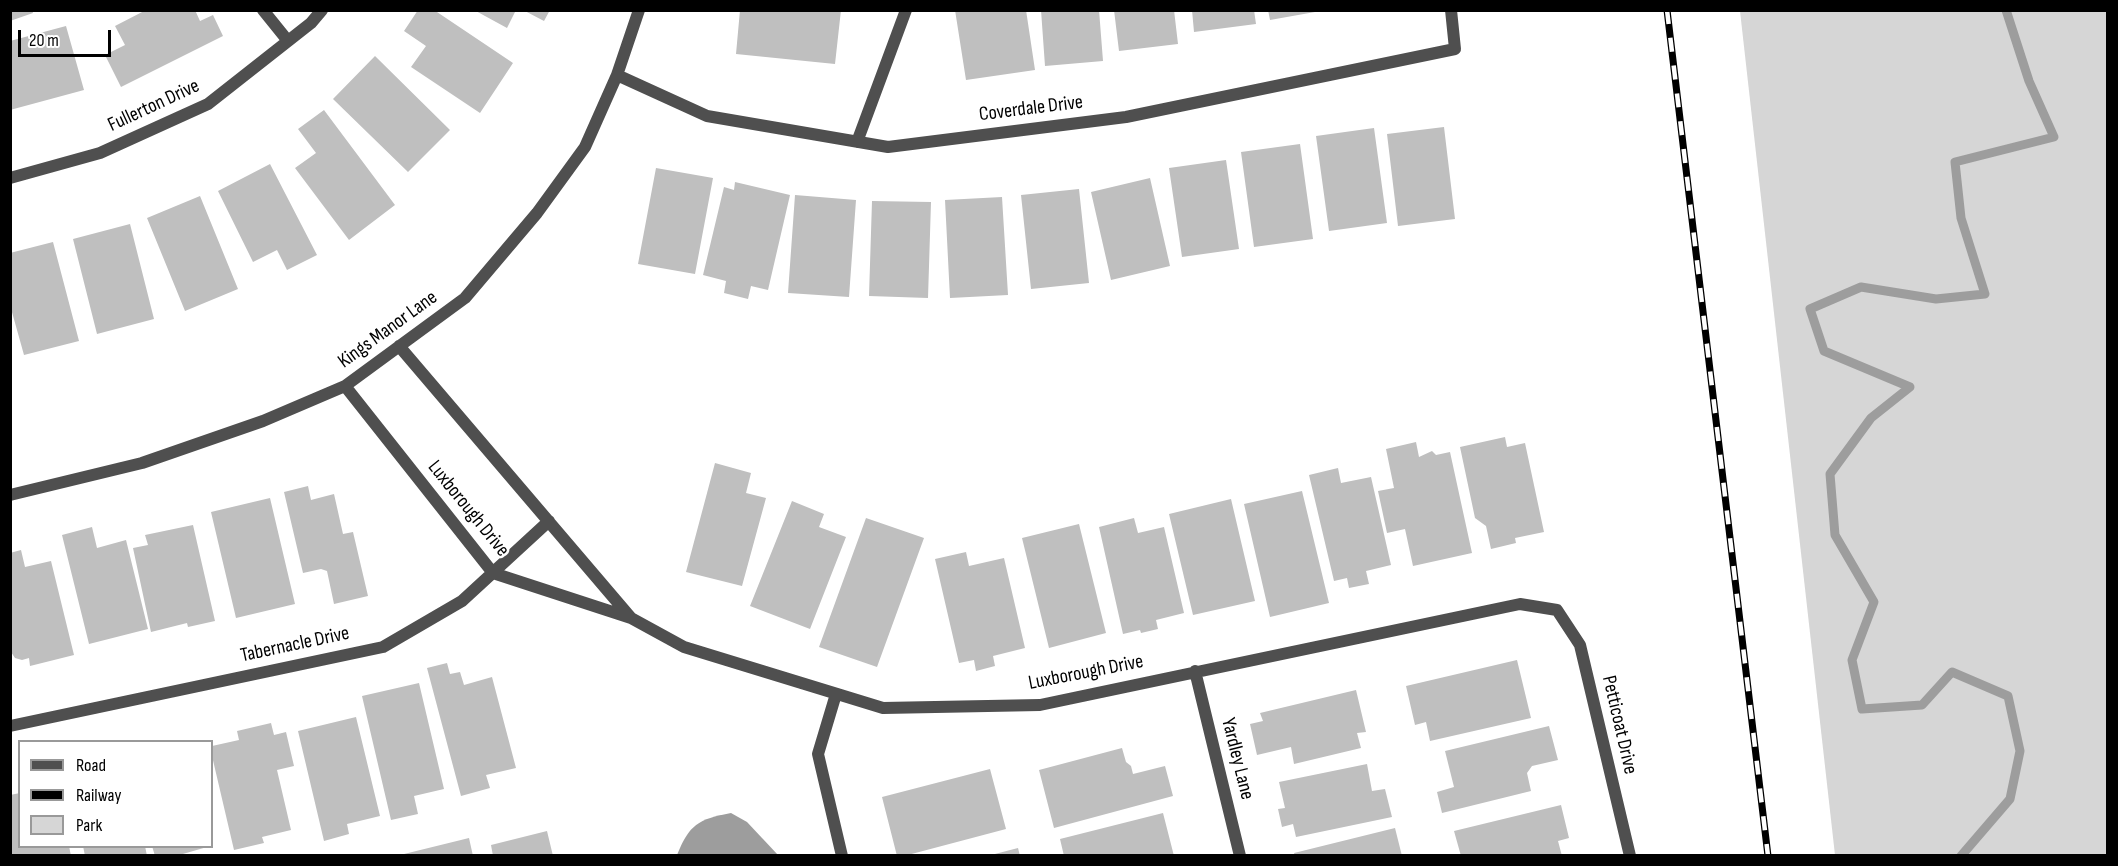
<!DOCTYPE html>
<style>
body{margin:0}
#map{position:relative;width:2118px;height:866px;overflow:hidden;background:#fff;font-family:"Sofia Sans Condensed",sans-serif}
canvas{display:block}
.frame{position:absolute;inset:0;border:12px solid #000;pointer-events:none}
.legend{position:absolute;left:18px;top:740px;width:195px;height:108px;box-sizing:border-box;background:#fff;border:2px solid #999;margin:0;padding:8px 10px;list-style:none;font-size:18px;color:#000}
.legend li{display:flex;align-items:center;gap:12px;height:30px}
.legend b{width:30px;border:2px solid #999}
.scale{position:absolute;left:18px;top:30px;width:93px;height:27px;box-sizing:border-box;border:3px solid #000;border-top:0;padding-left:8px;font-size:18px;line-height:21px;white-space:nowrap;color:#000;-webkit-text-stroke:4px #fff;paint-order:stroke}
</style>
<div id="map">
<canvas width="2118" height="866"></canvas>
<div class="frame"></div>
<ul class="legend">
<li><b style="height:8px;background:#4f4f4f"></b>Road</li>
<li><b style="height:8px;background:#000"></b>Railway</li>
<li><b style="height:16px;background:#d6d6d6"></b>Park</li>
</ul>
<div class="scale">20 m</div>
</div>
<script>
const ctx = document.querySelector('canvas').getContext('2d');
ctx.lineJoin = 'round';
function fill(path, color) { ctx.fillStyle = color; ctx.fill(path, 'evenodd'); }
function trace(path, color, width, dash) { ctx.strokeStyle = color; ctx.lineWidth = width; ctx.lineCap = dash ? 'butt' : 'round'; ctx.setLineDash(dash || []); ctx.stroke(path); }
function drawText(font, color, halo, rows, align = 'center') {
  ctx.font = font + ' "Sofia Sans Condensed",sans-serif'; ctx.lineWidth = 5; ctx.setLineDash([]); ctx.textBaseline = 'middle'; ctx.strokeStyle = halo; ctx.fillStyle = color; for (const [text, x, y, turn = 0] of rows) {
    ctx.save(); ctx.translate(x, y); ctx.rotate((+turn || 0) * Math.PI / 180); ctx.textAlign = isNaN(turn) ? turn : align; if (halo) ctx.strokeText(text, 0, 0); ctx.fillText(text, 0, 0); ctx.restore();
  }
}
const green = new Path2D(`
 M1740 11H2107V855H1835Z`);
const water = new Path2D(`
 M731 813 747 822 778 855H677C689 825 698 819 731 813Z`);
const stream = new Path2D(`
 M1961 856 2010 799 2020 751 2008 696 1952 672 1922 705 1862 709 1852 660 1874 602 1835 535 1830 474 1871 418 1910 387 1824 351 1810 309 1861 287 1936 299 1985 294 1961 218 1955 162 2054 137 2029 81 2006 10`);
const building = new Path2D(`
 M10 10H32L33 13 10 21Z
 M146 10H195L200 21 213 15 223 36 121 87 105 55 125 45 115 26Z
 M418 10H434L513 63 480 113 411 67 426 46 404 31Z
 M474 10H516L507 28Z
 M523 10H550L544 21Z
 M740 10H841L835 64 736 54Z
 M955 10H1026L1035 70 966 80Z
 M1041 10H1099L1103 61 1045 66Z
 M1114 10H1174L1178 44 1119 51Z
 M1192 10H1254L1256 24 1194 32Z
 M1268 10H1315V12L1270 20Z
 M66 26 84 90 10 110V41Z
 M375 56 450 130 408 172 333 99Z
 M324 110 395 205 349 240 295 168 316 153 298 129Z
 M1444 127 1455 219 1398 226 1387 134Z
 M1374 128 1387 223 1329 231 1316 136Z
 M1300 144 1313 239 1254 247 1241 152Z
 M1226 160 1239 249 1182 257 1169 168Z
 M270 164 317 255 287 270 277 250 253 262 218 191Z
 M656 168 713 178 695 274 638 264Z
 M1150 178 1170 266 1111 280 1091 192Z
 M735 182 790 195 768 290 751 286 748 299 724 293 726 281 703 275 724 187 734 190Z
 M1079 189 1089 283 1031 289 1021 195Z
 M795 195 856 200 849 297 788 293Z
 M200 196 238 289 185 311 147 218Z
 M1002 197 1008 295 950 298 945 200Z
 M872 201 931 202 928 298 869 296Z
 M130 224 154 319 97 334 73 239Z
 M53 242 79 341 24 355 10 305V253Z
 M1505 437 1507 447 1525 443 1544 532 1515 538 1516 543 1491 549 1486 526 1475 518 1460 447Z
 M1416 442 1419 457 1432 451 1436 455 1450 452 1472 553 1413 566 1405 529 1387 533 1378 491 1394 488 1386 449Z
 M715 463 751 473 746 493 766 498 742 586 686 572Z
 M1338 468 1341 483 1371 477 1391 565 1366 571 1369 584 1349 588 1347 578 1334 581 1309 475Z
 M308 486 311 500 334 494 343 534 353 532 368 596 334 604 327 571 321 569 303 573 284 492Z
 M1302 491 1329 603 1270 617 1244 504Z
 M270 498 295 604 236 618 211 512Z
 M1231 499 1255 601 1193 615 1169 514Z
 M792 501 824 514 819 527 846 537 810 629 750 606Z
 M866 518 924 538 877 667 819 647Z
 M1134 518 1138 533 1164 527 1184 613 1156 620 1158 629 1141 633 1140 630 1123 634 1099 527Z
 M1079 524 1106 633 1049 648 1022 538Z
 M193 525 215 621 188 627 187 623 151 632 133 548 148 545 145 535Z
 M92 527 97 548 126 540 148 629 89 644 62 535Z
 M21 550 25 567 51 561 74 655 30 666 29 658 22 660 15 658 11 652 10 553Z
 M966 552 969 566 1004 558 1025 648 993 656 995 666 976 671 974 660 959 663 935 559Z
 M1517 660 1531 718 1430 741 1426 722 1415 725 1406 686Z
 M447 663 450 674 460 672 464 685 492 677 516 768 486 775 490 788 461 796 427 668Z
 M419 683 444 789 414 796 418 814 391 820 362 696Z
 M1356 690 1366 732 1357 733 1361 748 1294 764 1291 747 1257 755 1250 724 1263 721 1260 713Z
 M356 717 380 816 347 824 349 834 324 841 298 731Z
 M271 723 274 735 286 732 294 766 277 770 291 830 262 837 264 843 234 850 212 756V746L239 740 237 731Z
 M1549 726 1558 760 1532 766 1527 773 1531 791 1442 813 1437 792 1454 787 1445 751Z
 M1122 748 1126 762 1131 766 1133 774 1165 766 1173 796 1054 828 1039 770Z
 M1367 764 1372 791 1385 789 1392 817 1296 837 1293 824 1282 827 1278 809 1285 808 1279 782Z
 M990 769 1006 829 904 856H897L882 797Z
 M20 793V846H69L71 856H11L10 795Z
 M1561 805 1569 838 1558 841 1562 856H1461L1454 831Z
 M1163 813 1174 856H1064L1060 839Z
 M1395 828 1402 856H1295L1294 853Z
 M547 831 553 856H493L491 845Z
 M469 838 473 856H400V855Z
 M83 846H145L147 856H85Z
 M152 846H207V847L176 856H155Z
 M1018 848 1020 856H991V855Z`);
const minor = new Path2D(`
 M263 10 288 41
 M617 75 707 116 888 147 1126 117 1455 49 1451 10
 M857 142 906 10
 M10 178 100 153 208 104 311 23 322 10
 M345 386 493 573 631 618 399 346
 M10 495 142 463 263 421 345 386 465 298 537 213 585 147 617 75 639 10
 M631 618 684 647 883 708 1040 705 1520 604 1557 610 1580 645 1630 856
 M1195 671 1240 856
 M836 694 818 754 842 856
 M10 726 383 647 462 601 549 521`);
const rail = new Path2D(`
 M1667 10 1768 856`);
const streetNames = [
 ["Fullerton Drive",154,106,-25],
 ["Coverdale Drive",1031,109,-7],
 ["Kings Manor Lane",388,330,-36],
 ["Luxborough Drive",468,509,51],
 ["Tabernacle Drive",295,645,-12],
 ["Luxborough Drive",1086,673,-11],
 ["Petticoat Drive",1619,725,77],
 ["Yardley Lane",1237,759,76]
];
fill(green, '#d6d6d6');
fill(water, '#9d9d9d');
trace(stream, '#9d9d9d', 9);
fill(building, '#bfbfbf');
trace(minor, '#4f4f4f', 12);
trace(rail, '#000', 7);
trace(rail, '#fff', 4.5, [14]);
drawText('20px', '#000', '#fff', streetNames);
</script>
